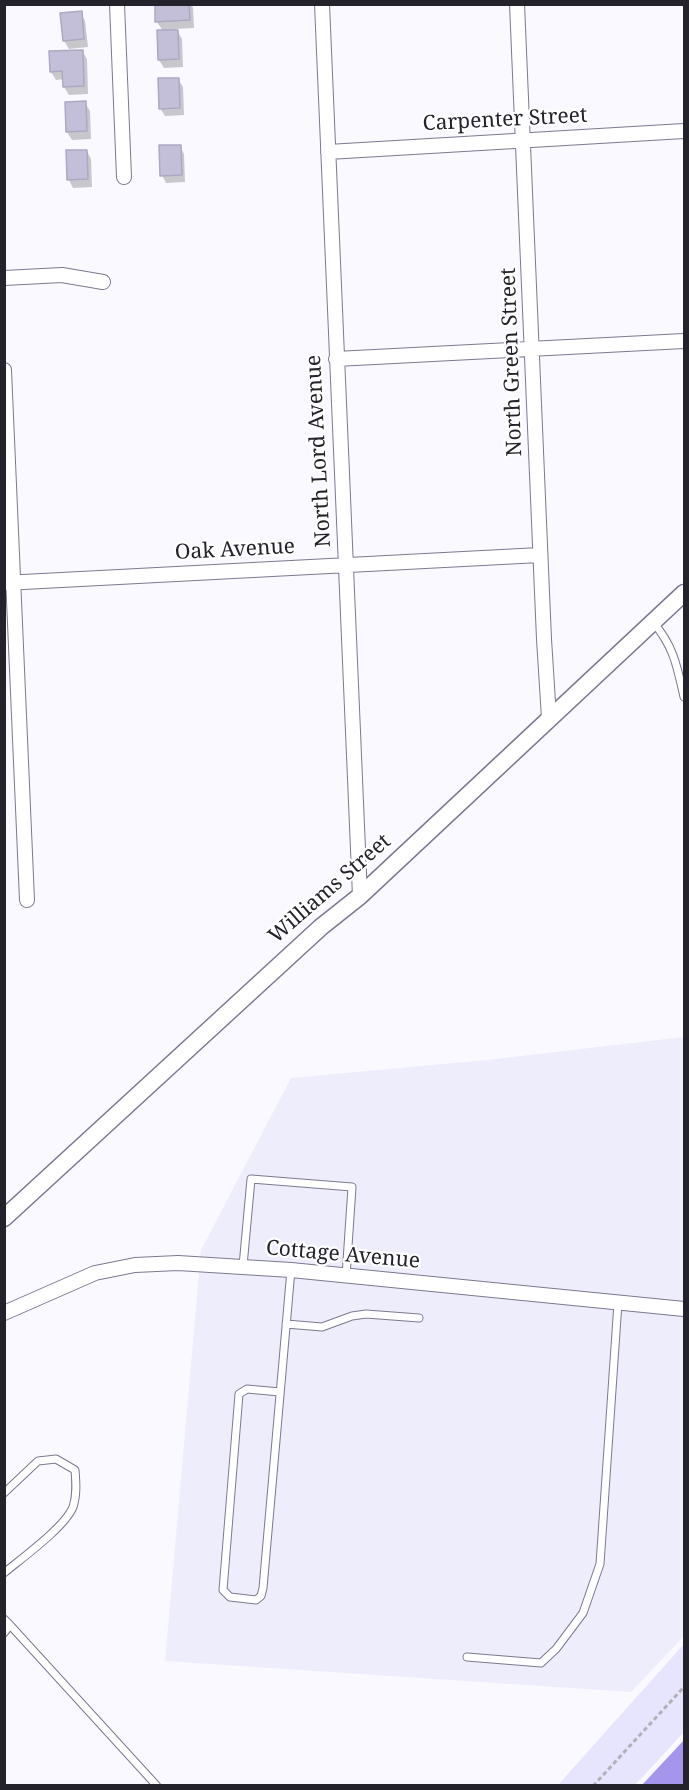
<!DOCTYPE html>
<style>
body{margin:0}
#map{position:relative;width:689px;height:1790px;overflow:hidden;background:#faf9ff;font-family:"Noto Serif",serif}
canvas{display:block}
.frame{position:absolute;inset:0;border:6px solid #24232c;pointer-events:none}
</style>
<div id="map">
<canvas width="689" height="1790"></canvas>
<div class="frame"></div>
</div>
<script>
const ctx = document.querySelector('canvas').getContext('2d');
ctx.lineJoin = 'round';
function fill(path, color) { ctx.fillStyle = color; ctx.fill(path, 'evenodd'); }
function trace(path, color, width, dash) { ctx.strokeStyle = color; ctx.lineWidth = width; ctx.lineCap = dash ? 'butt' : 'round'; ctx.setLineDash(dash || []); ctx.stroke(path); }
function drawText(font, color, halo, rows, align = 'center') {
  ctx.font = font + ' "Noto Serif",serif'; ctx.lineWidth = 4.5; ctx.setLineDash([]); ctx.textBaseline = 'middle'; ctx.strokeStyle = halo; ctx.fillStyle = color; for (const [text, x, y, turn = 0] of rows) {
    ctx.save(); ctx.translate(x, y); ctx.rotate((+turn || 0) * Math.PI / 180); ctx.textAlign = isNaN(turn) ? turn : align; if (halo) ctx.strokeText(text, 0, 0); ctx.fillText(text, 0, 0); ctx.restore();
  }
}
const built = new Path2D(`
 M684 1037V1636L631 1692 165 1661 201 1250 291 1078 487 1060Z`);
const green = new Path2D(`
 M684 1644V1732L635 1785H558Z`);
const water = new Path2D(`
 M684 1740V1785H642Z`);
const shadow = new Path2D(`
 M156 4H191L193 8 194 28 176 29 182 39 183 67 164 68 159 60 158 32 163 31 157 22Z
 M81 13 85 21 88 47 69 49 64 41Z
 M82 51 87 59 88 94 69 95 64 87V79L56 80 51 72Z
 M178 79 183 87 184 115 165 116 160 108Z
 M85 103 90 111 91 139 72 140 67 132Z
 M180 146 184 154 185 182 166 183 162 175Z
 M87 151 91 159 92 187 73 188 69 180Z`);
const building = new Path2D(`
 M155 4H189L190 20 155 22Z
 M82 11 84 39 63 41 60 13Z
 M157 30H178L179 59 158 60Z
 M83 50 84 86 63 87 62 71 50 72 49 51Z
 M158 78H179L180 108 159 109Z
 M86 101 87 131 66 132 65 102Z
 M159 145H181L182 175 160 176Z
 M66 150H87L88 179 67 180Z`);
const path = new Path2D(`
 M593 1786 684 1687`);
const service = new Path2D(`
 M653 622C674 647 677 666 684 697
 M243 1266 251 1179 352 1187 346 1276
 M286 1324 322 1327 352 1316 366 1314 419 1318
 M280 1392 247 1389 239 1394 223 1590 230 1597 256 1600 261 1596 263 1588C272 1482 282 1376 291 1270
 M4 1493 38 1461 56 1459 75 1470C76 1482 77 1495 73 1507 65 1527 22 1558 4 1573
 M4 1619 10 1625 4 1633
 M10 1625 157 1786
 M467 1657 541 1663 556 1649 583 1613 600 1564 618 1303`);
const minor = new Path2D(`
 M117 4 124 177
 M322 4 360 896
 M517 4 544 639 549 718
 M328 152 684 131
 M4 278 62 275 103 282
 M336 359 684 341
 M4 370 27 900
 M4 583 540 555
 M4 1313 95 1273 135 1265 178 1263 291 1270 684 1309`);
const tertiary = new Path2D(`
 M4 1218 321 927 360 896 684 593`);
const streetNames = [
 ["Carpenter Street",505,120,-3],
 ["North Green Street",512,362,-92],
 ["North Lord Avenue",319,451,-93],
 ["Oak Avenue",235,550,-3],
 ["Williams Street",330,889,-41],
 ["Cottage Avenue",343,1255,5]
];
fill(built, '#eeedfb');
fill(green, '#e7e4fd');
fill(water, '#a595ec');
fill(shadow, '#0003');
fill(building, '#c3bfd9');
trace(building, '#aca9c2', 1.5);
trace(service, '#7c7990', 9);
trace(minor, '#7c7990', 16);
trace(tertiary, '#7c7990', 19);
trace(path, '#b2b1b8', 3, [4.5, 3]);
trace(service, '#fff', 7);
trace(minor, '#fff', 14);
trace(tertiary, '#fff', 16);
drawText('21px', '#24232c', '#fff', streetNames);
</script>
